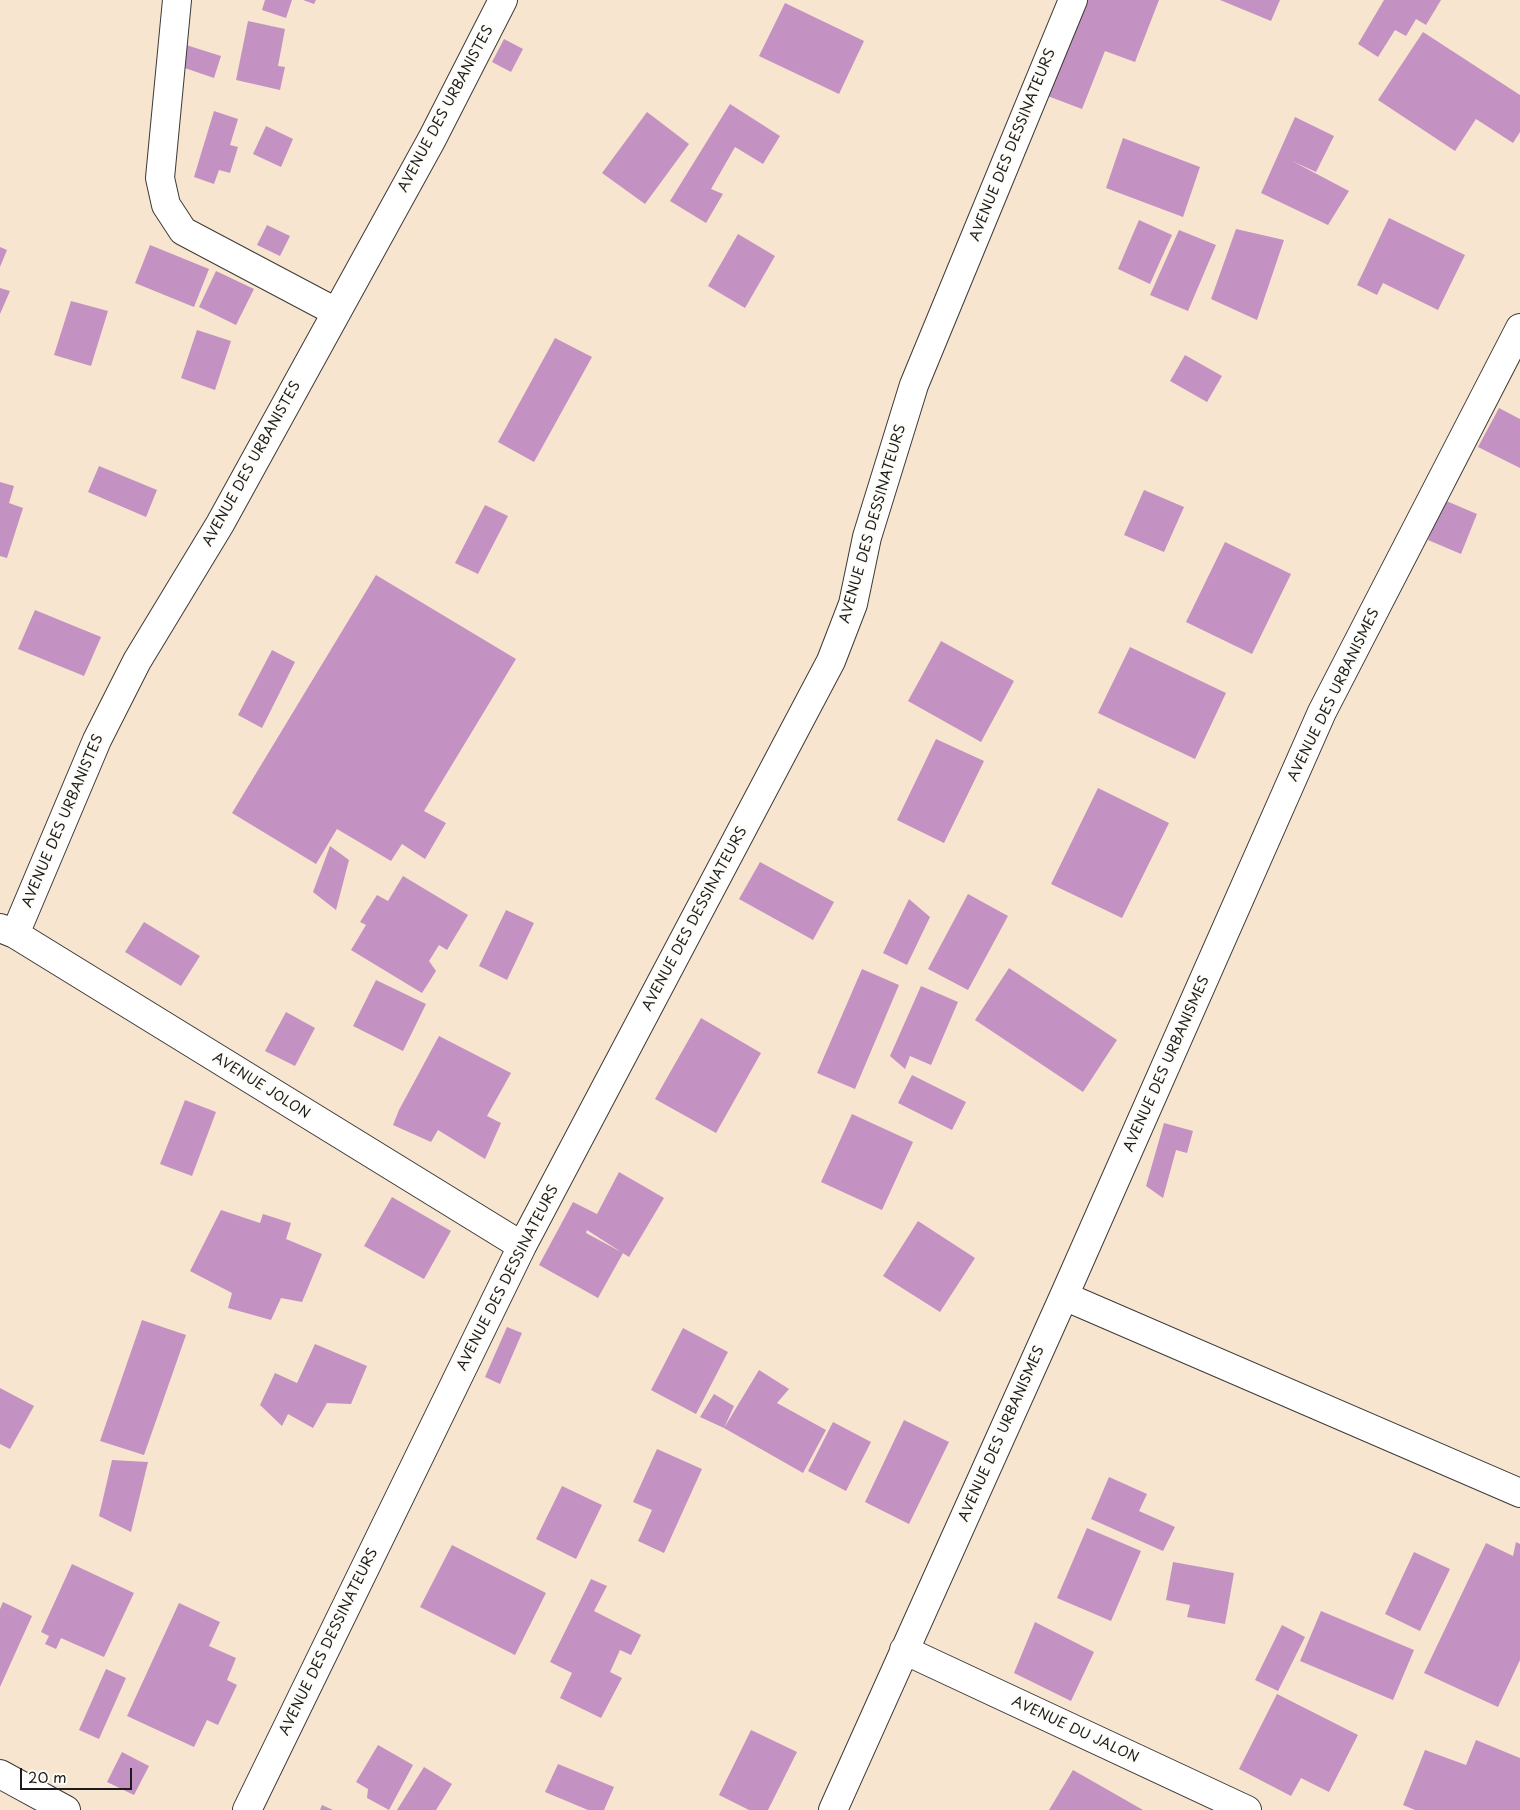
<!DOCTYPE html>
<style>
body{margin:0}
#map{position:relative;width:1520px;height:1810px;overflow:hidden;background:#f7e5d0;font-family:"Playpen Sans",sans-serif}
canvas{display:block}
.scale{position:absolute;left:20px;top:1768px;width:112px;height:22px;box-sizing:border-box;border:2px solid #1c1c1c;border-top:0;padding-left:6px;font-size:15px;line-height:18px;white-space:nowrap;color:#1c1c1c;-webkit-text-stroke:4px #fdfcf7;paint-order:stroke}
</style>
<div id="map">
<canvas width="1520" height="1810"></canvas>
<div class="scale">20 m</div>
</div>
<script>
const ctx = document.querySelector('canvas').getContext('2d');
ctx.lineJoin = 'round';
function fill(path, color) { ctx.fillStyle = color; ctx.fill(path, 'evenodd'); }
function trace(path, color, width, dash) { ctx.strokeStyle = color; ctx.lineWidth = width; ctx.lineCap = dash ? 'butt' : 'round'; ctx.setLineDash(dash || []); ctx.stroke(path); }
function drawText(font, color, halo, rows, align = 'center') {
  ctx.font = font + ' "Playpen Sans",sans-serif'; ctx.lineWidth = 4; ctx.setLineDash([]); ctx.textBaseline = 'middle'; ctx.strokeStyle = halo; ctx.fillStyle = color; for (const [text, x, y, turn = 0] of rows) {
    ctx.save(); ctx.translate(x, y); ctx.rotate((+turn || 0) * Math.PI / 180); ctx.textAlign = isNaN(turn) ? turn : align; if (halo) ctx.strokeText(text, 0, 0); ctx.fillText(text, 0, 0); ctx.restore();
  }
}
const building = new Path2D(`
 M265 0H292L286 18 262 10Z
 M303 0H316L314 4Z
 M1081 0H1159L1135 62 1105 51 1082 109 1045 95Z
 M1220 0H1280L1271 21Z
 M1384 0H1441L1426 25 1416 19 1406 36 1395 30 1378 57 1358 44Z
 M785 3 864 41 839 94 759 56Z
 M248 21 285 29 278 66 285 67 280 90 236 80Z
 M1423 32 1520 95V132L1513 143 1476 119 1455 151 1378 100Z
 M504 39 523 49 511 72 492 62Z
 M183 44 221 56 214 78 176 65Z
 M730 104 780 136 763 164 735 147 711 189 723 194 706 223 670 201Z
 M214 111 238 119 230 145 238 147 230 173 219 170 214 184 194 177Z
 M647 112 689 144 645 204 602 173Z
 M1295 117 1334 136 1316 172 1292 161 1349 191 1328 225 1261 193Z
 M266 126 293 139 281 167 253 154Z
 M1123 138 1200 167 1183 217 1106 188Z
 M1389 218 1465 255 1438 310 1383 283 1377 295 1357 285Z
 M1139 220 1172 235 1150 284 1118 269Z
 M267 225 290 236 280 256 257 245Z
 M1236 229 1284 240 1257 320 1211 299Z
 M1179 230 1216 245 1188 311 1150 295Z
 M738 234 775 256 745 308 708 286Z
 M150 245 209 269 194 307 135 283Z
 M0 247 7 250 0 267Z
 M216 271 254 289 236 325 199 307Z
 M0 288 10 291 0 314Z
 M71 301 108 311 91 366 54 355Z
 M197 330 231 341 215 390 181 378Z
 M555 338 592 357 534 462 498 442Z
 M1185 355 1222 376 1207 402 1170 381Z
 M1499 408 1520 419V468L1478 447Z
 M99 466 157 490 146 517 88 492Z
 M0 482 14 486 9 503 23 508 7 558 0 556Z
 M1144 490 1184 507 1164 552 1124 535Z
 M1444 500 1477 514 1461 554 1428 540Z
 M485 505 508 516 478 574 455 563Z
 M1225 542 1291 574 1252 654 1186 622Z
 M376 575 516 659 424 811 446 823 425 859 402 844 391 861 337 829 316 864 232 813Z
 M35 610 101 637 84 676 18 649Z
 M941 641 1014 681 981 742 908 701Z
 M1130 647 1226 693 1195 759 1098 713Z
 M272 650 295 662 262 728 238 715Z
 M936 739 984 761 944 843 897 820Z
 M1098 788 1169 823 1122 918 1051 884Z
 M330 846 349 860 336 910 313 892Z
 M760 862 834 902 813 940 739 899Z
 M403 876 468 915 447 950 439 945 429 961 436 971 422 993 351 950 366 925 360 922 377 895 388 901Z
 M968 894 1008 916 968 990 928 969Z
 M909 899 930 917 907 965 883 953Z
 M506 910 534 923 507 980 479 966Z
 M144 922 200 956 181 986 125 952Z
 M1009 968 1117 1040 1083 1092 975 1020Z
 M862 969 899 985 855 1089 817 1073Z
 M376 980 426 1004 403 1051 353 1026Z
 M921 986 958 1002 931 1065 910 1056 905 1069 890 1056Z
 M286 1012 315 1028 295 1066 265 1051Z
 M701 1018 761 1053 716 1133 655 1099Z
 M439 1036 511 1073 487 1116 501 1123 485 1159 438 1130 431 1142 393 1125 399 1110Z
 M912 1075 966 1102 952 1130 898 1103Z
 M185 1100 216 1112 192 1176 160 1164Z
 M852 1114 913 1142 882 1210 821 1182Z
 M1164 1123 1193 1131 1187 1153 1176 1150 1163 1198 1146 1186Z
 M619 1172 664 1198 629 1257 587 1230 586 1233 623 1253 598 1298 539 1265 573 1202 597 1214Z
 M392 1197 451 1231 424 1279 364 1246Z
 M221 1210 260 1223 263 1214 291 1223 286 1239 322 1254 302 1302 281 1298 271 1320 228 1308 232 1293 190 1271Z
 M918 1221 975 1258 940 1312 883 1276Z
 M142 1320 186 1335 144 1455 100 1441Z
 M507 1327 522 1333 500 1384 485 1377Z
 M683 1328 728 1352 696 1414 651 1390Z
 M315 1344 367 1366 351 1404 327 1403 313 1428 288 1414 282 1426 260 1405 275 1373 297 1383Z
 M759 1370 789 1389 777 1403 826 1430 803 1473 724 1428Z
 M0 1388 34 1406 10 1449 0 1444Z
 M714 1394 734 1406 724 1428 700 1417Z
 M904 1420 949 1442 909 1524 865 1502Z
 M833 1422 871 1442 846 1491 808 1471Z
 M657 1449 702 1469 664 1553 638 1541 652 1510 633 1502Z
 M112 1460 148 1462 131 1532 99 1516Z
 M1109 1477 1147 1494 1139 1511 1175 1527 1163 1551 1091 1519Z
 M562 1486 602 1505 576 1559 536 1539Z
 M1087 1528 1141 1551 1111 1621 1057 1598Z
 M1516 1542 1520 1544V1660L1498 1707 1424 1673 1486 1543 1513 1556Z
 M452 1545 546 1593 515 1655 420 1607Z
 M1414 1552 1450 1569 1420 1631 1385 1614Z
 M1173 1562 1234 1573 1225 1624 1187 1617 1190 1605 1166 1600Z
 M72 1564 134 1593 104 1657 61 1638 56 1649 45 1644 49 1636 41 1632Z
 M591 1579 607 1586 594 1611 641 1635 631 1655 620 1650 610 1672 622 1678 601 1718 560 1698 572 1673 550 1662Z
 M3 1602 32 1616 0 1687V1609Z
 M179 1603 220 1622 209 1646 236 1658 227 1680 237 1685 218 1725 207 1720 194 1747 127 1716Z
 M1321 1611 1414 1650 1393 1700 1300 1661Z
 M1035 1622 1094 1652 1071 1701 1014 1673Z
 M1282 1625 1305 1637 1278 1691 1255 1680Z
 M106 1669 126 1678 99 1739 79 1730Z
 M1277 1694 1358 1735 1329 1792 1301 1778 1291 1796 1239 1769Z
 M751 1730 797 1752 768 1810H749L719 1795Z
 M1476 1740 1520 1758V1810H1415L1403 1805 1425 1750 1466 1765Z
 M378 1745 413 1765 389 1810 367 1798 368 1789 356 1782Z
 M122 1752 149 1766 134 1795 107 1782Z
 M558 1764 614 1787 604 1810H588L545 1792Z
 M424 1767 452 1784 436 1810H397Z
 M1073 1770 1143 1810H1049Z
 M322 1805 333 1810H320Z`);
const street = new Path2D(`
 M177 0 160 178 166 205 183 231 336 312
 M0 928 15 934 522 1246
 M15 934 97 740 137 661 220 524 432 139 503 0
 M1064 1296 1520 1493
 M904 1650 1247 1810
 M0 1774 66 1810
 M247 1810 522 1246 831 661 853 604 867 537 914 385 1073 0
 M833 1810 1064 1296 1322 712 1520 328`);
const streetNames = [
 ["AVENUE DES URBANISTES",446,109,-62],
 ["AVENUE DES DESSINATEURS",1013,145,-68],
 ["AVENUE DES URBANISTES",252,464,-61],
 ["AVENUE DES DESSINATEURS",873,524,-74],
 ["AVENUE DES URBANISMES",1334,695,-64],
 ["AVENUE DES URBANISTES",63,821,-67],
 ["AVENUE DES DESSINATEURS",695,919,-62],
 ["AVENUE DES URBANISMES",1167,1064,-66],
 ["AVENUE JOLON",261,1086,32],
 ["AVENUE DES DESSINATEURS",508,1278,-63],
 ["AVENUE DES URBANISMES",1002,1434,-66],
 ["AVENUE DES DESSINATEURS",329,1642,-64],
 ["AVENUE DU JALON",1075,1730,25]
];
fill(building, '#c392c2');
trace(street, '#3d3a37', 30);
trace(street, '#fff', 28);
drawText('14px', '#1c1c1c', '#fdfcf7', streetNames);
</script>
